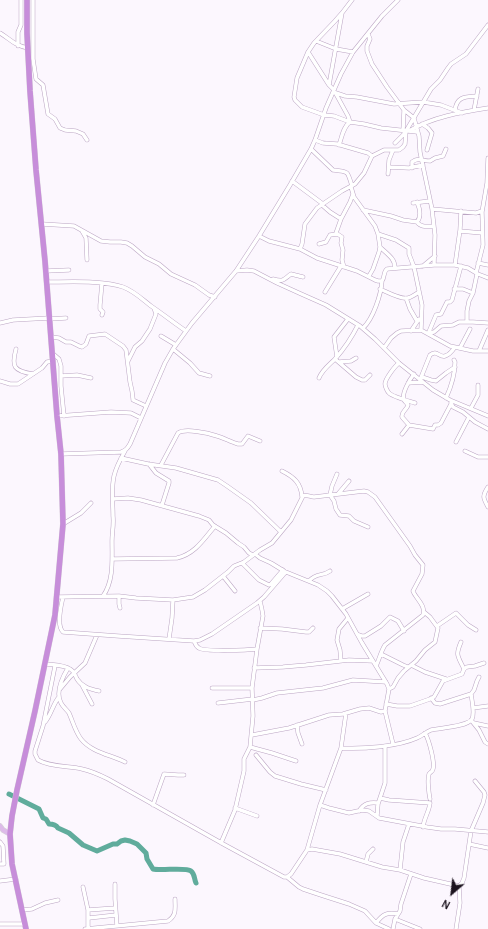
<!DOCTYPE html>
<style>
body{margin:0}
#map{position:relative;width:488px;height:929px;overflow:hidden;background:#fcf7fe;font-family:Karla,sans-serif}
canvas{display:block}
.north{position:absolute;left:432px;top:873px;width:40px;height:40px;-webkit-text-stroke:3px #fcf7fe;paint-order:stroke;rotate:208deg;font-size:11px;font-weight:700;line-height:16px;text-align:center;color:#1c131e}
.north::after{content:'';display:block;margin:auto;width:14px;height:18px;background:#1c131e;clip-path:polygon(50% 0,100% 100%,50% 72%,0 100%)}
</style>
<div id="map">
<canvas width="488" height="929"></canvas>
<div class="north">N</div>
</div>
<script>
const ctx = document.querySelector('canvas').getContext('2d');
ctx.lineJoin = 'round';
function trace(path, color, width, dash) { ctx.strokeStyle = color; ctx.lineWidth = width; ctx.lineCap = dash ? 'butt' : 'round'; ctx.setLineDash(dash || []); ctx.stroke(path); }
const river = new Path2D(`
 M9 794 39 809 43 818 46 819 49 824C54 824 56 825 58 828L69 833 83 845 97 851 113 844H117L121 841 125 840 130 841 137 844 146 853 147 859 153 869C161 871 186 867 191 871 195 874 194 879 196 883`);
const minor = new Path2D(`
 M33 0V59L36 79 43 85 48 114 55 119 60 128 65 130 76 131 83 134 87 140
 M342 13 335 21 314 43 308 52 297 78 294 97 295 100 302 107 324 115 334 116 350 122 364 124 381 128 417 132
 M0 33C10 39 15 46 28 48
 M368 34 370 39 367 46V51L372 64 387 87 404 110 403 131
 M316 41 336 49 353 52
 M18 46V32L21 25V0
 M308 52 329 85 334 90
 M329 85 342 13 352 0
 M333 92 345 96 357 97 394 104 423 102 441 105 462 113
 M336 94 348 116 350 122C343 127 342 137 339 145
 M404 110 414 118 419 136 420 152 432 209 435 235 434 265
 M455 110C457 96 465 97 477 96
 M474 110 478 89
 M422 124 428 128 432 133 427 150
 M409 131C432 117 462 112 488 108
 M315 140 323 143 337 144 368 153 372 156
 M395 143 406 132
 M311 149 333 170C348 172 347 169 352 186
 M389 167 409 168 423 165
 M412 168V162C419 157 422 161 430 161L435 158 443 156 446 149
 M388 174 389 160 393 150
 M292 181 323 204
 M351 187 354 197 375 226 378 234 380 247 379 252 373 269 369 276
 M413 203 430 201
 M322 205 330 212 341 219
 M432 209 476 213 482 211
 M363 210 391 216 403 220 417 222C422 216 420 209 417 202
 M417 222C421 228 428 226 434 226
 M42 224 74 226 101 241 110 242H121L127 243 132 246 145 257 159 264 171 274 195 285 209 295 215 297
 M82 231 86 238 87 260
 M460 231 482 233
 M378 234 396 240 409 248V254L414 267 422 305 421 330
 M259 236 269 241 300 249 317 258 357 271 375 280 378 281H382C385 277 383 272 387 269L434 265H455L468 268 478 274 488 278
 M319 244 326 242 330 235 337 234
 M380 247C387 254 395 258 395 268
 M300 249 302 244 305 224 317 208 342 191 355 184 364 173 372 156 384 150H399L403 147 405 144 406 131 431 89 440 80 448 68 451 64 466 54 488 25
 M478 263 488 265
 M455 265 460 230 461 211
 M423 266 435 256
 M344 267 342 260 343 250 341 243 342 237 336 233 341 219 350 202 353 194
 M46 271 69 270
 M236 271 247 270 254 271 277 283 299 293 326 305 360 326 375 339 399 363 433 390 450 400 488 416
 M476 273 483 245 482 212 487 183 488 158
 M272 280 273 279C284 282 283 280 291 274L303 277
 M47 282C68 282 104 280 123 287 134 291 142 299 151 306 163 314 174 323 186 331
 M380 289C387 292 401 300 408 298 412 297 416 294 419 292
 M454 289H463L473 293
 M325 292 341 266
 M406 298 410 309 417 321
 M102 315 103 312 100 309V305L102 283
 M49 319 66 318
 M467 321V311L469 301 473 293 477 274
 M0 323 13 320 49 318
 M363 328C373 319 381 295 382 281
 M411 331 419 319
 M429 333 434 332 441 326 453 325 459 322H473L488 323
 M428 334 436 315 441 314 447 302H450L452 300 461 266
 M161 336 176 345
 M51 337 59 338 66 342H71L79 346 82 347 86 344 89 336 105 334 123 346 126 350 130 382 132 391 133 399V400L146 406
 M384 348 391 338 397 333 401 331 421 330 450 346 473 351H488
 M460 348 470 329
 M16 349C11 367 14 371 33 374
 M173 349 190 363 199 373 210 376
 M479 351 488 330
 M52 353 59 359 61 366V386L64 416
 M337 357 334 337 348 319
 M335 359 356 377 362 380H365L370 375
 M128 361 135 347 142 341 150 329 156 314 154 308
 M339 362 351 361 356 358
 M399 363C395 366 385 379 385 384 385 386 387 391 389 393 393 397 409 401 415 403
 M414 374C410 379 401 394 404 400 405 402 407 403 408 405 407 410 401 411 402 417L409 425 433 429 435 425H438L441 423 451 404
 M61 376 77 375 91 378
 M422 377 431 380 436 381 446 373 455 367
 M319 378C322 370 329 365 335 359 344 349 352 337 358 325
 M420 380 430 355C437 349 439 358 445 356 449 355 453 350 455 347
 M0 381 10 384H18L42 368 47 362 53 361
 M408 383 423 382
 M446 398C451 387 455 374 455 362L454 360
 M451 403 453 407 463 412 475 422 488 429
 M471 408 478 395V385
 M57 416 111 412 131 413 141 418
 M402 434 409 425
 M456 442 469 417
 M465 451 478 457H488
 M61 454 121 452C126 450 127 449 130 444L165 363 173 349 192 323 236 271 259 236 290 185 311 149 315 140 326 108 341 74 353 52 382 16 398 0
 M121 458 148 464 176 468 218 480 227 486 251 503 281 532
 M149 464 156 473 169 481V483L162 505
 M161 465 178 433C185 428 208 433 217 436 224 438 231 442 238 444H242L248 436 260 441
 M282 471C294 477 301 483 302 497
 M337 474 332 486 330 495 334 501 336 509 340 515 349 516 354 521 368 527
 M488 487C482 496 483 498 488 507
 M338 494 349 481
 M113 499 128 498 141 500 199 516 209 520 213 525 226 533 238 543 244 547 249 553 253 555
 M63 524 81 513 91 503
 M255 554 260 558 271 563 284 571
 M112 559 177 558C195 554 204 539 215 526
 M242 563 259 580 269 585 271 584 283 570
 M223 576 235 591
 M309 581C317 572 322 577 330 571
 M103 596C114 581 112 559 112 541 112 533 114 525 113 516 113 503 111 489 114 476 116 467 121 458 125 451
 M119 596V604L120 608
 M57 597 119 596 136 598 173 600 193 597 205 590 228 572 234 566 244 562 260 550 272 543 291 520 303 496C307 494 310 497 314 497L364 491 368 492 375 497 410 546 415 555 423 565 422 574 413 591C416 599 426 605 423 615L385 645C381 651 379 660 376 666
 M63 597C61 606 56 625 63 632L118 636 194 641C195 643 196 647 199 648 205 652 248 650 257 649
 M342 609 368 594
 M437 626 456 613 468 625 476 630
 M260 628 282 629 306 632H309L313 628
 M357 634 362 636H365L381 626 390 617 398 621 404 631
 M169 639 172 618 173 600
 M194 641 200 640 212 634 257 603 264 597 283 575 286 572 318 585 327 591 332 596 346 614 362 643 387 684 389 689 385 711 393 744
 M381 654 403 665 408 667
 M341 661 340 650 337 640 339 629 348 618
 M46 664C53 665 64 665 70 669 74 671 75 675 77 679 82 687 90 689 99 691
 M411 665 425 672 446 679
 M55 666 43 726 35 751V754L38 760C50 767 68 766 82 769 91 771 100 775 108 779L225 845 284 877H287L291 874 307 850 312 849 340 854 382 867 400 870 424 878 459 886 462 883 464 878 471 831 483 803 485 795 484 792 475 781
 M68 668C62 678 55 692 61 703 63 707 67 710 69 713 73 722 75 731 81 739 91 752 111 755 125 762
 M254 668 283 667 306 665 349 660 373 661
 M464 669 467 667 475 666 484 663
 M82 685 92 704
 M212 688H252
 M60 689 70 677 85 663 97 635
 M389 689 393 687 398 678 404 671 416 661 425 650 435 642 438 628 430 617 424 612
 M431 698 435 703 440 704 471 694 474 690 477 681 479 677
 M253 700 262 698 277 693 323 688 353 680 386 682
 M218 703 253 699
 M386 704 397 706H410L430 699 434 697 443 681 462 674 464 669C458 656 455 656 461 642
 M473 708 488 706
 M471 720 479 730 485 742 488 744
 M45 722C51 715 53 704 59 697
 M474 723 488 726
 M297 725 298 733 302 744
 M425 733C429 740 435 762 433 769 432 773 431 771 429 774 427 779 429 794 430 799
 M252 735 289 728 329 715 343 714 360 709 369 708 381 712 385 711
 M250 747 272 753 296 761
 M341 748C363 749 397 747 417 738 422 736 426 732 431 730 439 728 467 727 472 719 475 713 472 701 471 694
 M256 755 270 772 275 776 301 784 326 790
 M380 798 389 800 430 803C429 812 424 818 423 827
 M153 805 164 774 178 775H184
 M320 805 329 808 349 813 362 810 369 811 379 818 427 827 441 829H455L488 832
 M235 808 257 816
 M359 811C364 803 370 802 378 803
 M377 816 378 804 385 783V746
 M0 842 3 846 4 864H0
 M221 843 235 810 244 771V759L250 747 253 716 252 688 257 649 263 616 262 610 260 601
 M469 844 488 848
 M307 850 320 805 341 748 346 713
 M366 862 368 854 373 849
 M400 870 403 842 409 824
 M287 877 299 887 303 889 321 895 349 904 365 911 376 923 389 929
 M0 881 16 879
 M115 884V899L117 926
 M83 887 88 910V929
 M22 910 32 909 45 903 58 900
 M88 910 115 908
 M89 918 116 915
 M395 919 420 929
 M376 923C383 914 387 912 398 914
 M0 924H25
 M85 929 168 921C177 915 175 909 175 899
 M393 929 395 919 400 911 401 904 411 874
 M456 929 460 903 459 886`);
const major = new Path2D(`
 M0 826 3 830 10 834`);
const highway = new Path2D(`
 M26 929 12 864 10 834 12 816 17 790 35 711 55 615 63 524 61 454 57 416 45 261 36 170 30 91 27 33V0`);
trace(river, '#60ac9c', 5);
trace(minor, '#bba5c3', 4.5);
trace(major, '#d6d5d6', 5.5);
trace(highway, '#d6d5d6', 6);
trace(minor, '#fff', 3.5);
trace(major, '#ddbbe9', 4.5);
trace(highway, '#c78eda', 5.5);
</script>
